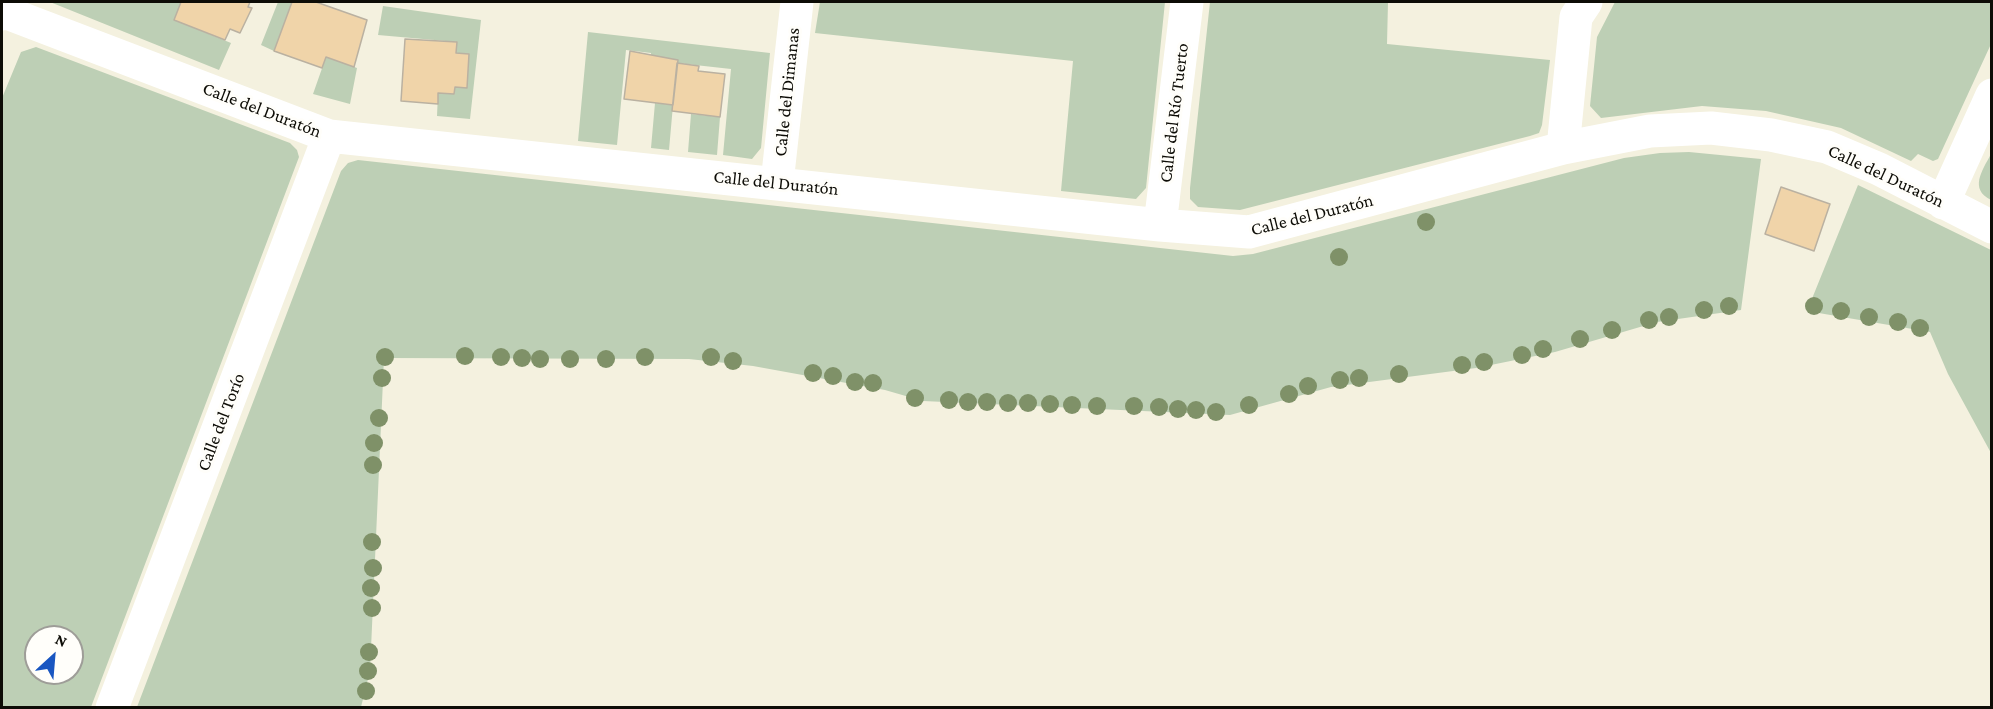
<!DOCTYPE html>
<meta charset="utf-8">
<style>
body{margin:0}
#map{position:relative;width:1993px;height:709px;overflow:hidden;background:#f4f1df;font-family:"Crimson Pro",serif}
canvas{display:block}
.frame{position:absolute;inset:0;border:3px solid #0d0c06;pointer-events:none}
.north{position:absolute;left:24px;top:625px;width:60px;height:60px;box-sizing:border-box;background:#fffefa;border:2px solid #9e9d98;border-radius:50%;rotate:26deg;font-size:16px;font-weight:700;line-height:24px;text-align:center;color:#0d0c06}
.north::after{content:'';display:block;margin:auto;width:21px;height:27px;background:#1956c1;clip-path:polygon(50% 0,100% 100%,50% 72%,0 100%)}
</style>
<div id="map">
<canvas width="1993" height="709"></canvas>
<div class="frame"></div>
<div class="north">N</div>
</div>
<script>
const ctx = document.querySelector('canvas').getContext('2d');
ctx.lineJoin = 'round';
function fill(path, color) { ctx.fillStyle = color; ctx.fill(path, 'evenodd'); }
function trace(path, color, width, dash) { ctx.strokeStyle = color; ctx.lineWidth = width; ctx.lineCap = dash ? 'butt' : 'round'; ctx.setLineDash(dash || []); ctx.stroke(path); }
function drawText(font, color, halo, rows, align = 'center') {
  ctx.font = font + ' "Crimson Pro",serif'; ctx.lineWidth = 6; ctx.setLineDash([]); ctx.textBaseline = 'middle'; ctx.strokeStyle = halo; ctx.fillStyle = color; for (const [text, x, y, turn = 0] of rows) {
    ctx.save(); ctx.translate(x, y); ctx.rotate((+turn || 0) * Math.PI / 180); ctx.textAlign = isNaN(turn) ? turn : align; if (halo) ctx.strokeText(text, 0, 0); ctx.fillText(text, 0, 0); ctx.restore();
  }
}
const green = new Path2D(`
 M50 2H181L175 20 231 43 219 70Z
 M278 2H292L274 51 261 45Z
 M820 2H1165L1146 188 1136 199 1061 191 1073 61 815 33Z
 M1210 2H1388L1387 44 1550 60 1542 125 1539 133 1530 136 1240 210 1198 207 1190 199V188Z
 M1615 2H1991V44L1938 159 1933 161 1918 154 1911 161 1841 128 1766 111 1702 106 1601 118 1590 106 1597 37Z
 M383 6 481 20 470 119 437 116 438 93 454 94 455 87H467L469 55 456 53 457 42 378 35Z
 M588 32 770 53 761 148 752 159 723 155 731 69 677 63 651 57V53L626 50 617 145 578 141Z
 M36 47 290 143 297 150 299 157 91 707H2V98L21 52ZM36 637H72V673H36Z
 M326 57 357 68 350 104 313 94Z
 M655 103 673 105 669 150 651 148Z
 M691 114 720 117 717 155 688 152Z
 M1689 152 1761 159 1741 310 1657 322 1555 352 1476 368 1331 387 1230 415 923 401 885 390 753 366 689 359 384 358 370 671 361 707H137L341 171 348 163 358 160 1233 256 1253 254 1624 158 1660 153Z
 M1991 154V200C1969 189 1982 171 1991 154Z
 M1858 185 1991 250V453L1948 374 1930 332 1807 311Z`);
const building = new Path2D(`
 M181 2H250L248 7 252 8 240 33 230 29 225 40 174 20Z
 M292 2H316L367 20 354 67 326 57 322 68 274 51Z
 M405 39 457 42 456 53 469 54 467 88 455 87 454 94 438 93V104L401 101Z
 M630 51 678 60 673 105 624 99Z
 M677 63 699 66 698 71 725 74 720 117 672 111Z
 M1781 187 1830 204 1814 251 1765 234Z`);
const minor = new Path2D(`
 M2 11 329 136 1160 225 1249 232 1563 148 1650 131 1711 128 1771 135 1827 147 1879 169 1992 227
 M1563 148 1576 17 1586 2
 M777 183 797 2
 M1943 203 1992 95
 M1160 225 1187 2
 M112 708 329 136`);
const secondary = new Path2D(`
 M2 14 6 2`);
const trees = [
 [1426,222],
 [1339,257],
 [1729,306],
 [1814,306],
 [1704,310],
 [1841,311],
 [1669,317],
 [1869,317],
 [1649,320],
 [1898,322],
 [1920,328],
 [1612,330],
 [1580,339],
 [1543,349],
 [1522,355],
 [465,356],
 [385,357],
 [501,357],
 [645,357],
 [711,357],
 [522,358],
 [540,359],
 [570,359],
 [606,359],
 [733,361],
 [1484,362],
 [1462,365],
 [813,373],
 [1399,374],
 [833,376],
 [382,378],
 [1359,378],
 [1340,380],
 [855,382],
 [873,383],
 [1308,386],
 [1289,394],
 [915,398],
 [949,400],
 [968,402],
 [987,402],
 [1008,403],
 [1028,403],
 [1050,404],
 [1072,405],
 [1249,405],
 [1097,406],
 [1134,406],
 [1159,407],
 [1178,409],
 [1196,410],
 [1216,412],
 [379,418],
 [374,443],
 [373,465],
 [372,542],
 [373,568],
 [371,588],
 [372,608],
 [369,652],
 [368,671],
 [366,691]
];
const streetNames = [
 ["Calle del Dimanas",787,92,-84],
 ["Calle del Duratón",262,110,21],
 ["Calle del Río Tuerto",1174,113,-83],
 ["Calle del Duratón",1886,176,25],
 ["Calle del Duratón",776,183,6],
 ["Calle del Duratón",1312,215,-14],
 ["Calle del Torío",221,422,-69]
];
fill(green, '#bdcfb5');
fill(building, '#f0d4a9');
trace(building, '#bab1a1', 1.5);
trace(minor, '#fff', 33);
trace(secondary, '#fff', 33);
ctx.fillStyle = '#7f9168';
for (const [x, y] of trees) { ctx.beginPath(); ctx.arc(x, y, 9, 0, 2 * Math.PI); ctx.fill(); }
drawText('18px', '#0d0c06', '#fffefa', streetNames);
</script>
